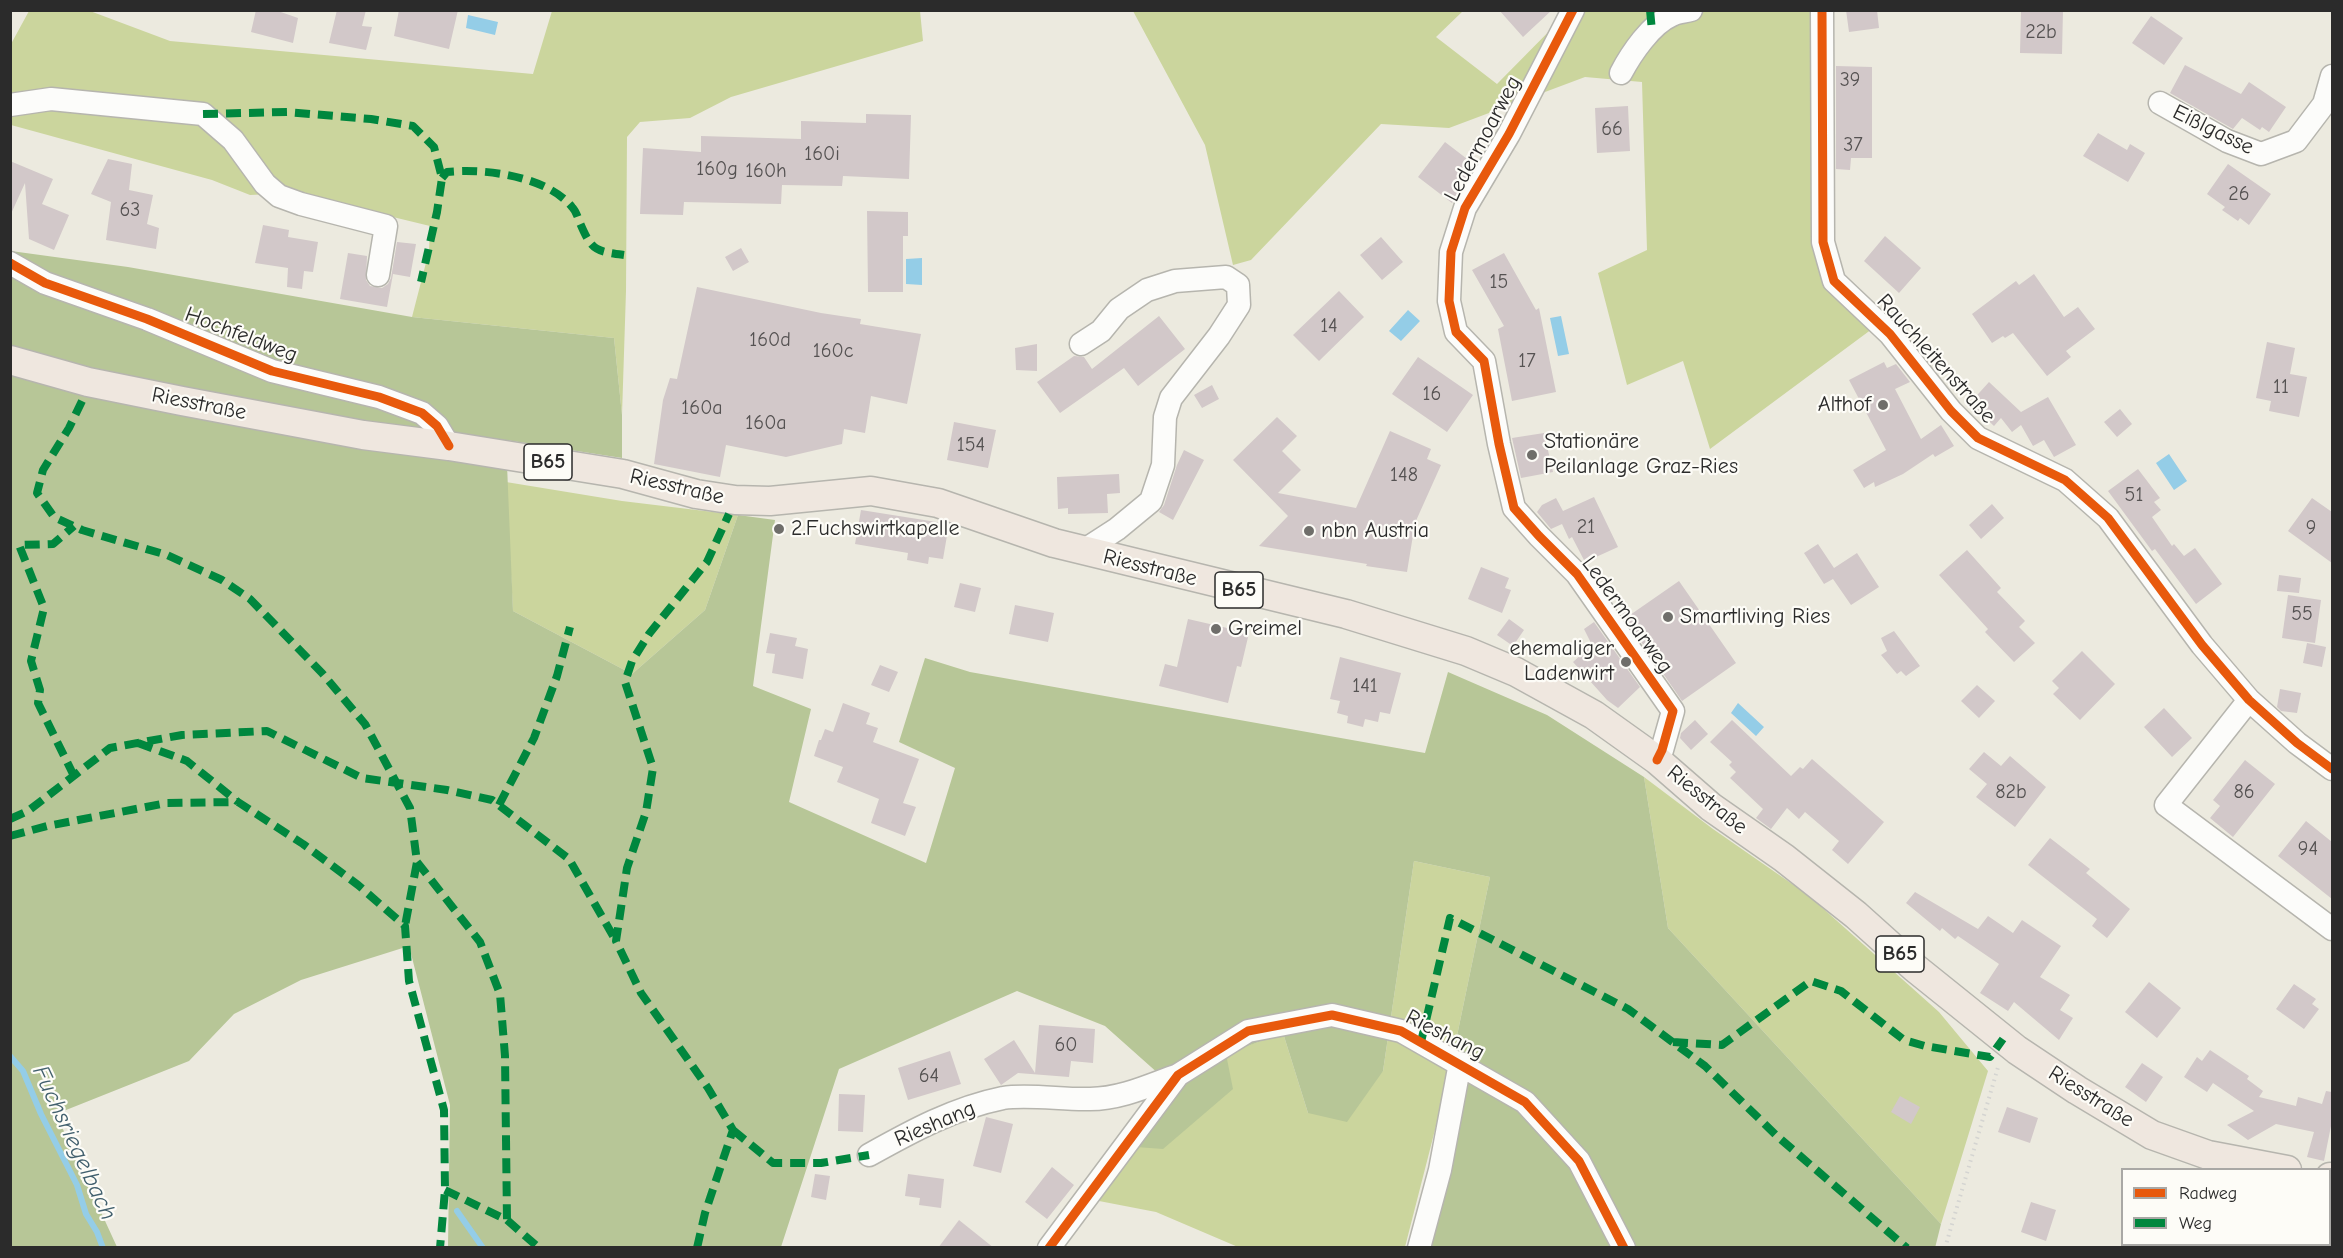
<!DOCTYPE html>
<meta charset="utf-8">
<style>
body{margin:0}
#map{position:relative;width:2343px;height:1258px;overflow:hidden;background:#eceadf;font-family:"Comic Neue",sans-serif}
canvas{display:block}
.frame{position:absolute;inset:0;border:12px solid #2b2b2b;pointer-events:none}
.legend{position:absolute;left:2121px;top:1168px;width:210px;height:78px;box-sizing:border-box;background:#fdfcf7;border:2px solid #a9a8a5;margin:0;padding:8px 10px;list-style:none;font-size:18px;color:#2b2b2b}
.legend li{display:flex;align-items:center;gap:12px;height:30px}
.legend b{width:30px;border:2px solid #a9a8a5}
</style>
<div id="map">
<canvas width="2343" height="1258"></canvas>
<div class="frame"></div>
<ul class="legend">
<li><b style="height:8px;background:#e8590c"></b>Radweg</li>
<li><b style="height:8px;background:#00873e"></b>Weg</li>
</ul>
</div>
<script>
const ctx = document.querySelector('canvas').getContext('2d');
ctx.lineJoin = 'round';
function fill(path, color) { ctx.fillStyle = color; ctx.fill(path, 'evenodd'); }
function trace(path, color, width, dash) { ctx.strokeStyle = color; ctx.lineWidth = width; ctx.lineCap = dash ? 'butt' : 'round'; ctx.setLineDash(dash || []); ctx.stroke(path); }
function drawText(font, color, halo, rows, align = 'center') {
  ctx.font = font + ' "Comic Neue",sans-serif'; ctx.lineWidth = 4.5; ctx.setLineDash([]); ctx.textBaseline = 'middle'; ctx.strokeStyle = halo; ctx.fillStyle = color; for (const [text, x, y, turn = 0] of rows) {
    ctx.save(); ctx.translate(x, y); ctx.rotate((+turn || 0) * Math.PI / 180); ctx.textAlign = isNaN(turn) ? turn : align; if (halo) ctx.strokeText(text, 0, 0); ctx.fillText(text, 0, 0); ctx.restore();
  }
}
const green = new Path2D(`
 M1646 10 1652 13 1665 10 1817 11 1814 244 1872 329 1710 449 1683 361 1627 385 1598 273 1647 250 1642 82 1585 77 1449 128 1381 124 1251 260 1233 265 1205 145 1133 11H1463L1436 37 1497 84 1569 11Z
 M29 11H90L170 41 533 74 552 11H920L923 41 731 97 690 118 640 122 627 137 626 291 622 415 614 338 412 317 429 251 430 226 294 193 250 195 212 180 11 125V44Z
 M506 482 622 501 738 515 705 610 632 674 513 611Z
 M1644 777 1713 829 1808 895 1939 1012 1988 1071 1941 1224 1668 928Z
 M1414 861 1490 877 1448 1079 1405 1247H1238L1156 1212 1099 1201 1136 1147 1225 1054 1283 1033 1308 1113 1383 1071Z`);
const forest = new Path2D(`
 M11 251 128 267 412 317 614 338 622 415V458L506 440 513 611 632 674 705 610 738 515 775 520 753 686 811 709 789 802 926 863 955 768 899 742 925 658 970 672 1425 753 1448 672 1547 715 1644 777 1668 928 1941 1224 1935 1248 1430 1247 1469 1079H1448L1490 877 1414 861 1383 1071 1347 1122 1308 1113 1283 1033 1226 1054 1233 1089 1163 1149 1136 1147 1169 1083 1105 1026 1017 991 839 1069 781 1247H448L450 1105 409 946 301 980 234 1014 189 1061 56 1114 117 1247 11 1248Z`);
const water = new Path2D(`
 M468 15 498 22 495 35 466 28Z
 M922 258V285L906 284V259Z
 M1408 310 1420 321 1401 341 1389 331Z
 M1561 316 1569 354 1558 356 1550 318Z
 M2169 454 2187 481 2174 490 2156 463Z
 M1738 703 1764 727 1756 736 1731 713Z`);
const stream = new Path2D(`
 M10 1056 23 1071 41 1114 77 1185 86 1214 97 1232 103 1248
 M457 1211 483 1248`);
const building = new Path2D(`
 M256 10H275L298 18 293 43 251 32Z
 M337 10H366L362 26 372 27 366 50 329 43Z
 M399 10H458L449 49 394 36Z
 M1499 10H1552L1523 37Z
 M1846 10H1877L1879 28 1849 32Z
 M2021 10H2063L2062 54 2020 53Z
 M2151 16 2183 38 2164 65 2132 43Z
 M2185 65 2241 94 2249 82 2286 107 2269 132 2262 127 2260 130 2242 118 2233 129 2170 93Z
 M1836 66 1872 67V158H1851L1850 170 1836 169Z
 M1628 106 1630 151 1597 153 1595 108Z
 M866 114 911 115 909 179 843 176 842 186 782 185 781 204 684 202 683 215 640 214 643 148 701 152V136L801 139V121L866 123Z
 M2098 133 2127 150 2130 144 2145 153 2128 182 2083 156Z
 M1445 142 1475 165 1452 203 1418 177Z
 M108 159 132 164 129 190 153 195 147 224 159 228 156 249 106 240 111 202 91 194Z
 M10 161 53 179 42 204 69 215 54 250 29 239 25 183 10 216Z
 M2228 164 2271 194 2249 225 2240 218 2238 221 2222 210 2225 207 2207 194Z
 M867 211 908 212V236H903V292H868Z
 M263 225 289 230 288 237 318 242 313 272 304 271 302 289 287 287 288 268 255 263Z
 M1885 236 1921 268 1899 293 1864 261Z
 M1381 237 1403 262 1382 280 1360 255Z
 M397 242 416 244 410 277 393 274 387 307 340 299 348 253 367 256 366 280 370 286 382 288 388 284 391 278Z
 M741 248 749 262 733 271 725 257Z
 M1504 253 1536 310 1539 308 1556 392 1512 401 1498 329 1504 326 1472 270Z
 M2034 274 2064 317 2078 307 2095 329 2066 351 2071 357 2047 376 2013 333 2005 338 2003 336 1992 343 1972 314 2016 281 2019 285Z
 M697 287 821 313 861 319 860 324 921 334 907 404 871 396 865 433 844 429 842 444 786 457 726 445 720 477 654 464 663 400 670 378 677 379Z
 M1339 291 1364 317 1319 361 1293 335Z
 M1159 316 1185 349 1138 386 1124 368 1060 413 1037 382 1074 356 1084 357 1092 369Z
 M2267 342 2295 348 2290 374 2307 377 2299 417 2269 411 2271 401 2256 398Z
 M1037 344V371L1016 370 1015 348Z
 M1418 357 1473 395 1447 432 1392 394Z
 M1884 362 1887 368 1896 364 1910 382 1895 389 1921 439 1941 425 1954 446 1935 457 1933 454 1903 474 1875 487 1874 482 1864 488 1853 470 1886 450 1849 380Z
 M1989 382 2021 412 2048 397 2076 445 2054 457 2044 440 2033 446 2021 425 2012 432 2001 418 1994 426 1970 403Z
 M1212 385 1219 399 1202 408 1194 395Z
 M2120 409 2132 424 2117 437 2104 422Z
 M1277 417 1297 436 1282 451 1301 470 1278 493 1356 508 1390 431 1431 449 1427 459 1441 465 1415 523 1407 572 1366 566 1367 564 1259 546 1288 516 1233 460Z
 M954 422 996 430 988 468 947 460Z
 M1544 433 1553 472 1521 478 1512 438Z
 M1184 450 1204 460 1173 520 1159 512 1164 505 1177 465Z
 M2138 469 2160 498 2154 502 2161 510 2152 517 2172 546 2174 544 2184 556 2195 548 2222 584 2196 604 2155 549 2152 551 2108 491Z
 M1119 474 1120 493 1107 494 1108 513 1068 514V508L1058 509 1057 477Z
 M1594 497 1618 547 1585 562 1572 537 1569 539 1562 524 1551 529 1537 512 1542 505 1556 498 1563 511Z
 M2312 498 2332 512V563L2288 531Z
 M1992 504 2004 518 1981 539 1969 525Z
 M861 510 949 524 943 559 929 557 928 564 907 560 908 553 855 544Z
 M1818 544 1834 568 1857 553 1879 587 1851 605 1833 579 1824 584 1804 553Z
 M1967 550 2001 588 1997 592 2025 621 2019 627 2035 643 2014 662 1985 632 1988 629 1939 575Z
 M1481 567 1509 578 1505 588 1511 590 1502 613 1468 599Z
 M2279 575 2301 578 2299 593 2277 591Z
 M1679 581 1736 663 1682 701 1622 614 1627 611 1630 615Z
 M960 583 981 588 975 612 954 607Z
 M2288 595 2321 600 2315 643 2282 638Z
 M1015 605 1054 613 1048 642 1009 634Z
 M1188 619 1249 633 1241 667 1237 666 1228 703 1159 686 1165 664 1177 667Z
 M1509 619 1524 630 1513 646 1497 635Z
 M1594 622 1640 687 1618 708 1607 700 1573 662 1592 645 1584 629Z
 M1894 631 1920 666 1906 676 1901 671 1897 674 1881 655 1887 651 1881 638Z
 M770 633 797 638 795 646 808 649 803 679 772 673 775 654 766 653Z
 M2307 643 2326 647 2322 667 2303 663Z
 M2082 651 2115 684 2080 720 2053 694 2059 688 2052 681Z
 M1340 657 1401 673 1390 714 1380 712 1378 722 1365 719 1363 727 1347 723 1348 716 1337 713 1340 701 1330 699Z
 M880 665 898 672 889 692 871 685Z
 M1977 685 1995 701 1979 718 1961 701Z
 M2280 689 2301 693 2297 713 2281 711 2277 707Z
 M843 703 870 713 866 724 878 728 873 742 919 759 903 803 916 807 905 836 871 823 879 799 837 782 843 767 814 756 819 740H821L825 729 833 732Z
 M2164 708 2192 738 2172 757 2144 727Z
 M1695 720 1708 734 1691 750 1680 738 1681 733Z
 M1732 720 1791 776 1800 767 1803 769 1812 759 1884 822 1848 864 1832 850 1839 841 1805 812 1799 819 1787 808 1771 829 1756 818 1763 809 1730 778 1736 772 1729 765 1732 762 1710 742Z
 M1984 752 2001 766 2010 756 2046 787 2015 827 1976 797 1987 784 1969 769Z
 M2245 760 2275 784 2233 837 2210 818 2220 806 2213 800Z
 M2306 821 2332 842V899L2278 856Z
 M2050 838 2090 869 2086 873 2130 909 2107 938 2092 926 2097 919 2028 865Z
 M1915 892 1978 929 1988 916 2013 933 2022 920 2061 946 2040 977 2070 995 2060 1010 2073 1018 2059 1040 2014 1002 2008 1011 1980 993 1999 964 1958 936 1955 939 1942 928 1940 931 1906 903Z
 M2149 982 2181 1008 2157 1038 2125 1012Z
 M2294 984 2316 999 2312 1004 2319 1009 2304 1029 2276 1009Z
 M1039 1025 1095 1029 1093 1063 1071 1061 1069 1077 1018 1073 1001 1085 984 1059 1014 1040 1035 1073Z
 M2210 1050 2249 1076 2247 1079 2263 1091 2259 1097 2296 1106 2298 1097 2322 1104 2326 1091 2332 1092V1121L2324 1161 2307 1157 2314 1132 2276 1124 2248 1140 2227 1125 2254 1111 2213 1083 2207 1092 2184 1077 2197 1057 2202 1061Z
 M950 1051 961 1084 908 1100 898 1068Z
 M2142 1063 2163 1077 2146 1102 2125 1087Z
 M839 1094 865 1095 863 1132 838 1131Z
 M1900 1096 1920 1107 1911 1124 1891 1112Z
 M2007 1107 2038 1118 2030 1143 1998 1132Z
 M986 1117 1013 1124 1001 1173 973 1166Z
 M1052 1167 1074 1185 1047 1219 1025 1202Z
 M815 1174 830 1176 826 1200 811 1197Z
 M908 1174 944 1179 941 1208 919 1205 920 1198 905 1196Z
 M2031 1202 2056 1210 2046 1241 2021 1232Z
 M959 1220 994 1248H938Z`);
const path = new Path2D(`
 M1945 1248 1999 1064`);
const minor = new Path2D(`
 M1573 10 1509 134 1465 208 1451 252 1449 301 1456 332 1484 361 1499 444 1514 508 1539 536 1577 574 1673 711 1662 750 1657 760
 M1822 10 1823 242 1834 281 1890 334 1951 411 1978 438 2065 480 2108 518 2202 645 2249 700 2297 743 2332 769
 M1621 73C1631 54 1651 24 1672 15 1677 12 1685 12 1691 10
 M2160 103 2227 141 2261 154 2296 141 2324 104 2332 76
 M10 105 51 99 203 114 233 140 265 184 279 196 301 204 386 226 378 275
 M10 263 45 283 147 319 272 371 379 397 422 413 437 426 449 446
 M1081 344 1101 331 1119 309 1147 290 1175 281 1226 277 1238 285 1239 305 1219 336 1171 398 1165 417 1163 465 1151 501 1117 529 1083 551
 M2249 700 2166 805 2332 929
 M869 1155C912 1131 954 1108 1003 1098 1028 1094 1064 1100 1090 1099 1121 1099 1150 1085 1178 1075
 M1049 1248 1178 1075 1248 1031 1332 1015 1401 1031 1525 1102 1579 1161 1624 1248
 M1419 1248 1440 1170 1460 1063`);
const major = new Path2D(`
 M10 360 88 382 182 401 363 435 449 446 623 474 696 494 735 500 770 501 871 491 938 503 1054 543 1346 614 1466 651 1516 672 1594 715 1657 760 1711 807 1784 858 1856 915 1915 968 2017 1050 2077 1090 2152 1135 2208 1155 2287 1170
 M2330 1177 2332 1178`);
const quiet = new Path2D(`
 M1650 10 1652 31
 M203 114 287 112 371 119 413 126 434 147 442 178 437 212 421 282
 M442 178 447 172C484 168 547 176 572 207 576 211 578 218 580 223 592 251 595 251 624 255
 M82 401 69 428 43 470 37 493 54 517 82 530 167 555 222 580 250 599 322 673 365 724 410 808 417 862 405 926
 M138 743 187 761 238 802
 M74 776 38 703 40 690 31 661 44 608 19 545 53 544 74 526
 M499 805 534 738 557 676 570 627
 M10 819 28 811 110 748 182 735 267 731 362 778 447 790 492 800 569 859 616 941
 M10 836 47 826 167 803 238 802 303 844 358 885 405 926 409 981 444 1110 445 1190 440 1248
 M417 862 480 942 500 994 505 1056 507 1220
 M1421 1042 1450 918 1628 1009 1705 1066 1777 1136 1907 1248
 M1673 1042 1722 1045 1811 981 1841 991 1904 1040 1925 1046 1990 1057 2003 1039
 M733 1130 773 1163H821L869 1155
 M445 1190 507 1220 539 1248
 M697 1248 705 1213 733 1130 708 1088 641 993 616 941 627 868 646 812 653 768 625 682 632 661 649 634 707 562 729 514`);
const cycleway = new Path2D(`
 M1573 10 1509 134 1465 208 1451 252 1449 301 1456 332 1484 361 1499 444 1514 508 1539 536 1577 574 1673 711 1662 750 1657 760
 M1822 10 1823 242 1834 281 1890 334 1951 411 1978 438 2065 480 2108 518 2202 645 2249 700 2297 743 2332 769
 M10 263 45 283 147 319 272 371 379 397 422 413 437 426 449 446
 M1049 1248 1178 1075 1248 1031 1332 1015 1401 1031 1525 1102 1579 1161 1624 1248`);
const markers = [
 [1883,405,6,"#6f6e6a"],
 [1532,455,6,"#6f6e6a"],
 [779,529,6,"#6f6e6a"],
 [1309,531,6,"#6f6e6a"],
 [1668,617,6,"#6f6e6a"],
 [1216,629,6,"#6f6e6a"],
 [1626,662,6,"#6f6e6a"]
];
const numberNames = [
 ["22b",2041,32],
 ["39",1850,80],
 ["66",1612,129],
 ["37",1853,145],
 ["160i",822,154],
 ["160g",717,169],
 ["160h",766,171],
 ["26",2239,194],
 ["63",130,210],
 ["15",1499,282],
 ["14",1329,326],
 ["160d",770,340],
 ["160c",833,351],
 ["17",1527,361],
 ["11",2281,387],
 ["16",1432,394],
 ["160a",702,408],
 ["160a",766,423],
 ["154",971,445],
 ["148",1404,475],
 ["51",2134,495],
 ["21",1586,527],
 ["9",2311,528],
 ["55",2302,614],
 ["141",1365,686],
 ["82b",2011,792],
 ["86",2244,792],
 ["94",2308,849],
 ["60",1066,1045],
 ["64",929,1076]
];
const shields = [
 [548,462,48],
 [1239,590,48],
 [1900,954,48]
];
const shieldNames = [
 ["B65",548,462],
 ["B65",1239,590],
 ["B65",1900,954]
];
const streetNames = [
 ["Eißlgasse",2213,130,26],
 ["Ledermoarweg",1483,139,-62],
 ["Hochfeldweg",241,335,21],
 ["Rauchleitenstraße",1936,359,48],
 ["Riesstraße",199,404,11],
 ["Riesstraße",677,487,13],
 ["Riesstraße",1150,568,14],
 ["Ledermoarweg",1627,615,54],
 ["Riesstraße",1707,800,39],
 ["Rieshang",1445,1035,27],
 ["Riesstraße",2091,1097,32],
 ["Rieshang",935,1124,-23]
];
const poiNames = [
 ["Althof",1871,405,"right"],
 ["Stationäre",1544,442],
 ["Peilanlage Graz-Ries",1544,467],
 ["2.Fuchswirtkapelle",791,529],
 ["nbn Austria",1321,531],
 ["Smartliving Ries",1680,617],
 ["Greimel",1228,629],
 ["ehemaliger",1614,649,"right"],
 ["Ladenwirt",1614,674,"right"]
];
const waterNames = [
 ["Fuchsriegelbach",74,1143,65]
];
fill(green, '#cbd59d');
fill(forest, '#b7c697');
fill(water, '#94cde7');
trace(stream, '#94cde7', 6);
fill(building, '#d2c8c9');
trace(minor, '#b6b5ae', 25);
trace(major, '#b6b5ae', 31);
trace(path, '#d4d4d1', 4, [1.5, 4.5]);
trace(minor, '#fcfcfa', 22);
trace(major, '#efe7df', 28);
trace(quiet, '#00873e', 8, [15, 8]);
trace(cycleway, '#e8590c', 9);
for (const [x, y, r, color] of markers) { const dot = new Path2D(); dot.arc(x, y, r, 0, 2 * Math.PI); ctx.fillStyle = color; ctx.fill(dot); trace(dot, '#fdfcf7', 2); }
drawText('20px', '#555252', null, numberNames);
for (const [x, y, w] of shields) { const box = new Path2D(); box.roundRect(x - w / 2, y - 18, w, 36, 4.5); ctx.fillStyle = '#fdfcf7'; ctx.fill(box); trace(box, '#2b2b2b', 1.5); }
drawText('bold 21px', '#2b2b2b', null, shieldNames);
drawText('22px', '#2b2b2b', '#fdfcf7', streetNames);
drawText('22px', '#2b2b2b', '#fdfcf7', poiNames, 'left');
drawText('italic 24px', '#42606e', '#fdfcf7', waterNames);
</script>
